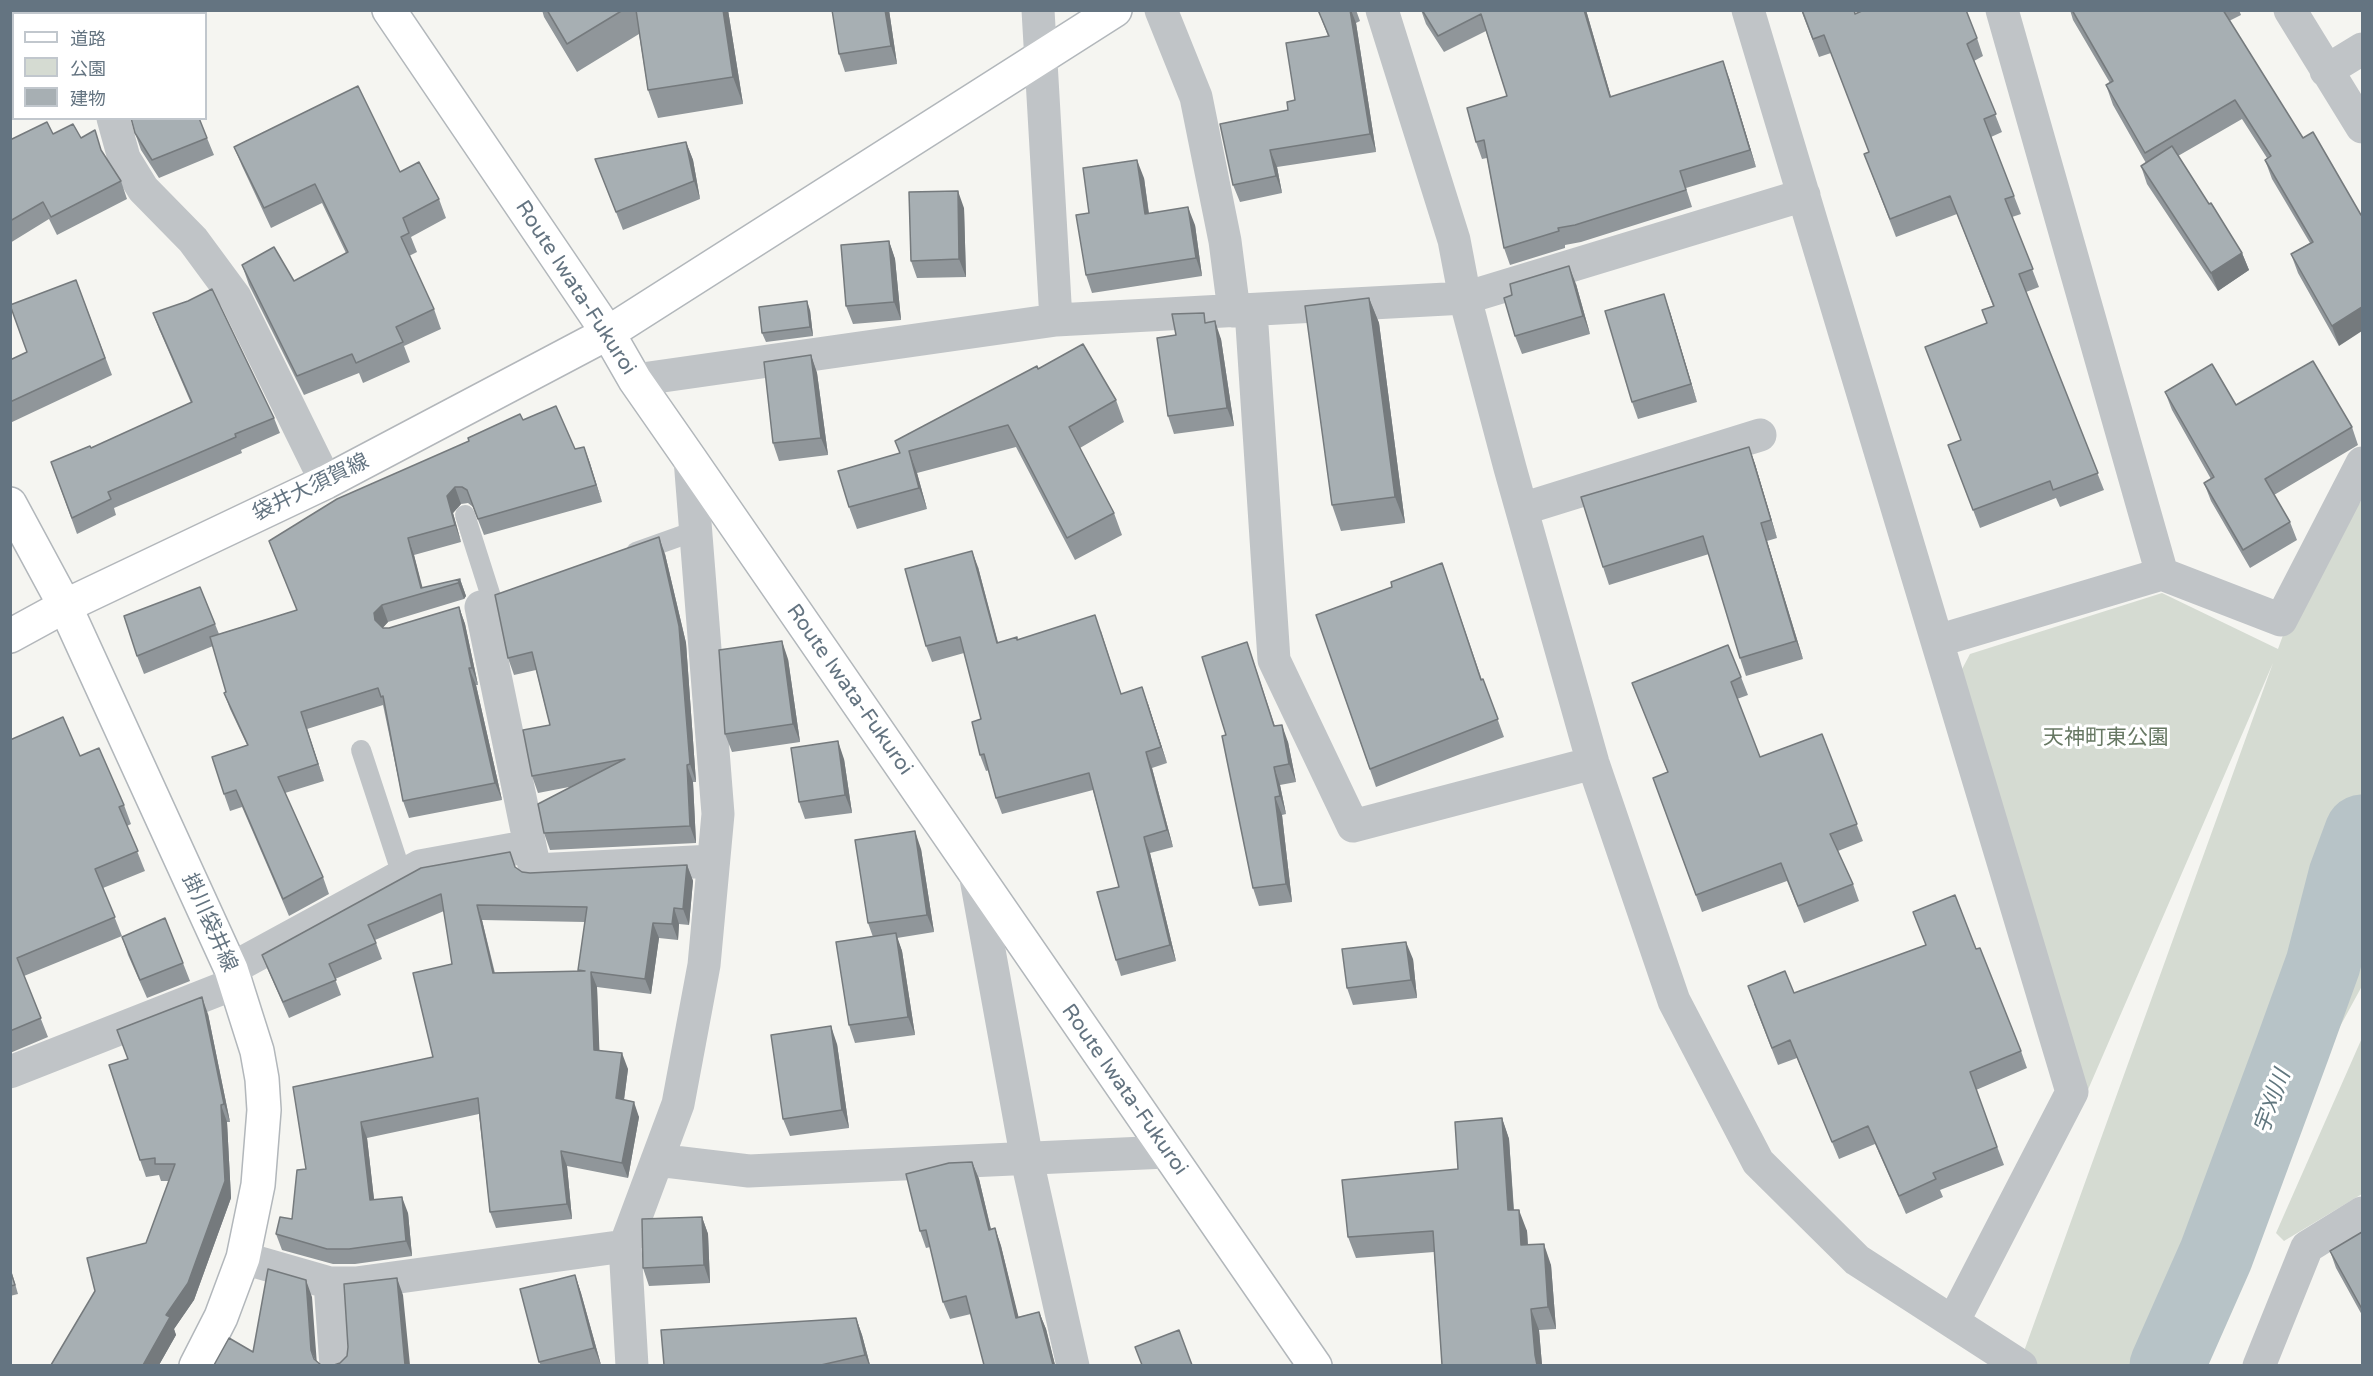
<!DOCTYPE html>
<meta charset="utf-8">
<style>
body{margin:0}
#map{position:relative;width:2373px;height:1376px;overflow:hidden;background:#f5f5f1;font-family:"Varela Round","Noto Sans JP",sans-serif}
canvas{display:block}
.frame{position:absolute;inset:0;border:12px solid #647481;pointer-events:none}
.legend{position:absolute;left:12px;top:12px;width:195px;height:108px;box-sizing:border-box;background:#fff;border:2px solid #c1c7cd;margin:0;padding:8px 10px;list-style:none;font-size:18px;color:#647481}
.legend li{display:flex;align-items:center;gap:12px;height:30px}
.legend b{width:30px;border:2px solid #c1c7cd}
</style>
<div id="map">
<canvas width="2373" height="1376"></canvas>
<div class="frame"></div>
<ul class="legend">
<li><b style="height:8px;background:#fff"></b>道路</li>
<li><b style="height:16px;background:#d5dbd2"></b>公園</li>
<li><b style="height:16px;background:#a7afb3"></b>建物</li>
</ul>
</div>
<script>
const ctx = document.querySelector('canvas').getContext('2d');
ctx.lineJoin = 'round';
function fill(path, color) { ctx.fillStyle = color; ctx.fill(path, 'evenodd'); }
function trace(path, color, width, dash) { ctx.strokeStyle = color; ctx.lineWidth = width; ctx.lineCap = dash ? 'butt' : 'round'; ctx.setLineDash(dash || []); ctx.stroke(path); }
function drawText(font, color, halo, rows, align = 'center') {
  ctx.font = font + ' "Varela Round","Noto Sans JP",sans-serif'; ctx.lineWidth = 6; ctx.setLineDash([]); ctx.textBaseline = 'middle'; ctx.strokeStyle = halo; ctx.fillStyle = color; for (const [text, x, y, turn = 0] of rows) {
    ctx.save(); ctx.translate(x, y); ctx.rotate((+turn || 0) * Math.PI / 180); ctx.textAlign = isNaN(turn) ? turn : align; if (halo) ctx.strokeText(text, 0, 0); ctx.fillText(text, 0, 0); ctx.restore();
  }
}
const green = new Path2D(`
 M2362 500V986L2156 1365H2019L2273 663 2087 1092 1960 673 1970 654 2162 593 2278 649 2306 572Z
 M2362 1038V1194L2284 1241 2276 1233Z`);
const river = new Path2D(`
 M2167 1366 2216 1255 2293 1047 2323 964 2346 875 2362 832`);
const lane = new Path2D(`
 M465 515 493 603
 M636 552 695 531
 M361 750 402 875`);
const street = new Path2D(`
 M83 10 84 14
 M1038 10 1056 320
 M1161 10 1196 97 1225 241 1234 311
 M1382 10 1454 240 1465 298 1510 468 1593 763 1674 1001 1758 1162 1857 1260 2021 1366
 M1748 10 2072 1092 1953 1322
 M2002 10 2162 574
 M2290 10 2362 127
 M2326 71 2362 49
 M113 118 124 158 143 189 193 240 235 297 326 482
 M1251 310 1274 660 1353 826 1593 763
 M635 380 1056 320 1465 298 1804 195
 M1522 509 1760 435
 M481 607 535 870 713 861
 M1937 641 2162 574 2281 620 2362 463
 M975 873 1027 1160 1073 1366
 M231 969 420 866 530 846
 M10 1072 236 983
 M657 1160 749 1171 1166 1152
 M243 1258 330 1283H356L625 1246
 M330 1283 336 1366
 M632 1366 625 1246 678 1104 704 965 718 814 690 459
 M2259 1366 2307 1247 2362 1213`);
const secondary = new Path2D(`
 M389 10 608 333 635 380 690 459 1315 1366
 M608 333 1115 10
 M10 504 65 606 231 969 257 1051 262 1079 264 1110 258 1185 243 1258 221 1317 196 1366`);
const primary = new Path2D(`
 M10 636 65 606 326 482 608 333`);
const wall = new Path2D(`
 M106 10H156L157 14H108Z
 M542 10H728L743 104 658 118 648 90 639 34 577 72 544 17Z
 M832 10H889L897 64 845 72 839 54Z
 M1318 10H1356L1360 21 1356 23 1376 152 1277 167 1282 193 1240 202 1233 185 1295 100 1328 36Z
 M1421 10H1586L1611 97 1729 78 1756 167 1686 188 1692 207 1581 242 1565 245V248L1510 265 1504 248 1487 158 1482 159 1476 142 1507 96 1486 31 1444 52 1426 24Z
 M1801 10 1855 14 1977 38 1983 56 1974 61 2002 132 1991 137 2021 214 2012 217 2039 287 2026 292 2104 490 2060 507 2056 498 1980 528 1948 445 1960 440 1986 323 1993 306 1957 214 1896 237 1864 154 1869 152 1831 53 1819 57Z
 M2070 10H2239L2241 15 2229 21 2303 138 2339 346 2298 273 2291 254 2310 243 2272 179 2265 160 2267 158 2242 119 2178 156 2209 204 2242 253 2249 270 2218 291 2147 184 2141 166 2146 163 2113 105 2106 85 2110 83 2073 20Z
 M135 133 207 138 214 155 159 178 141 150Z
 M53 134 81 138 103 153 121 181 127 199 57 235 49 219 10 243V140Z
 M686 142 693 160 700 199 623 230 595 159Z
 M234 147 400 172 439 199 446 218 411 237 417 252 409 256 434 309 441 329 404 346 410 362 363 383 359 373 304 395 249 285 242 265 294 281 346 253 322 203 271 228 242 166Z
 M1144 178 1149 213 1195 225 1202 276 1092 293 1086 275 1089 213Z
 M964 208 966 277 917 278 911 261Z
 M889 241 895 259 901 320 853 324 846 306Z
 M76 280 112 375 10 423V360L27 352Z
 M1576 284 1590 334 1522 354 1515 336Z
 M1369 298 1379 323 1405 523 1341 531 1332 505Z
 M810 310 813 336 766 342 762 333Z
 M1670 312 1697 402 1638 419 1632 402Z
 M153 313 274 418 280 433 241 450 242 453 114 508 116 515 77 534 51 462 91 448 191 403 159 329Z
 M1207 322 1221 339 1234 426 1174 434 1168 416 1176 335Z
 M811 355 817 373 828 455 779 461 773 443Z
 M1038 369 1116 400 1124 422 1080 448 1114 513 1122 535 1075 560 1016 447 917 473 927 509 857 529 849 507 900 453Z
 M2165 392 2352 427 2358 445 2274 495 2290 522 2297 540 2250 568 2211 501 2204 483 2211 479 2172 410Z
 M523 420 575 449 584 447 602 502 484 535 473 507 468 503 461 504 453 513 461 542 414 555 422 588 460 579 466 596 464 599 388 622 382 628H389L459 607 465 624 478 685H476L502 800 409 818 403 801 383 705 307 729 324 781 285 793 323 877 329 894 289 916 242 807 230 811 224 794 247 745 230 709 224 693 226 692 213 646 144 674 137 656 215 624 219 634 297 610 269 541Z
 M1749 447 1755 464 1777 538 1767 541 1803 659 1746 676 1740 658 1709 554 1609 585 1603 567Z
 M665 554 686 643 696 782H693L696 843 550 850 544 833 569 787 538 793 532 776 550 725 536 670 514 675 508 658Z
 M1442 563 1482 680 1483 679 1504 737 1376 787 1316 615 1392 587Z
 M978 567 998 642 1101 631 1121 694 1148 704 1167 763 1152 768 1173 847 1150 853 1176 961 1121 976 1116 960 1119 887 1093 790 1002 814 996 798 989 770 986 771 980 755 981 719 964 653 932 662 926 646Z
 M1247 642 1275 726 1288 742 1296 782 1280 785 1286 814 1282 815 1292 902 1259 906 1253 888 1226 735Z
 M788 659 800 742 732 752 725 734Z
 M1741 677 1748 695 1737 699 1760 757 1822 734 1863 841 1838 851 1853 884 1859 901 1804 923 1787 881 1702 912 1653 778 1668 773 1632 683Z
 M10 740 80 756 124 805 131 824 127 826 145 871 103 888 122 936 24 976 48 1037 10 1053Z
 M844 759 852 813 805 819 799 802Z
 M921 849 934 932 897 938 902 951 915 1035 855 1043 849 1025 873 937 868 923Z
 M687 865 693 881 689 925 679 924 678 940 659 938 651 994 597 987 599 1050 628 1069 624 1100 639 1117 628 1178 567 1166 572 1219 496 1228 490 1212 479 1114 367 1138 374 1200 408 1213 412 1256 355 1264H333L282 1250 276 1234 292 1219 306 1169 433 1057 452 964 444 911 375 940 382 959 335 979 341 995 289 1018 268 970 262 955 515 867 522 872 530 873ZM482 920 585 922 579 971 495 973Z
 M1913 912 1976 949 2021 1051 2027 1068 1976 1090 2004 1165 1940 1190 1943 1197 1906 1214 1875 1144 1839 1159 1797 1058 1778 1065 1754 1004 1794 993 1926 945Z
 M122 937 183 963 190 981 147 998 128 955Z
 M1413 959 1417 998 1353 1005 1347 988Z
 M208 1014 230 1122H227L231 1198 194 1300 174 1329 176 1335 159 1365 146 1243 169 1181H161L159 1175 146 1177 140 1160 128 1059 117 1030Z
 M837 1044 849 1128 790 1136 783 1119Z
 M1502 1118 1509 1139 1514 1210 1527 1231 1528 1245 1551 1265 1556 1329 1539 1330 1542 1365H1442L1434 1252 1356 1258 1348 1237 1458 1169Z
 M972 1162 979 1179 991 1229 995 1228 1001 1246 1018 1317 1039 1312 1046 1329 1055 1365H984L971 1314 950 1319 943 1302 930 1247 926 1248 920 1231Z
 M702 1217 708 1234 710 1283 649 1286 643 1268Z
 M2362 1232V1315L2336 1268 2330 1251Z
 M10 1266 18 1294 10 1296Z
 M575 1275 581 1293 601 1365H541L539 1362Z
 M856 1318 862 1335 870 1365H664Z`);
const shadedWall = new Path2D(`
 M723 10H728L743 104 733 77Z
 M885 10H889L897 64 891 46Z
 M1350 10H1351L1356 23 1376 152 1370 134Z
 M1584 10H1586L1616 114 1610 97Z
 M1723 61 1729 78 1756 167 1750 150Z
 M686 142 693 160 700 199 694 181Z
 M1270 150 1277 167 1282 193 1276 176Z
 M1137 160 1144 178 1151 231 1145 214Z
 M958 191 964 208 966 277 959 259Z
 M1188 207 1195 225 1202 276 1196 258Z
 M889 241 895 259 901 320 894 302Z
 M2242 253 2249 270 2218 291 2211 273Z
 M1569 266 1576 284 1590 334 1583 316Z
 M1664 294 1670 312 1697 402 1691 384Z
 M1369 298 1379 323 1405 523 1395 497Z
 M807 301 810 310 813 336 810 327Z
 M2362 307V331L2339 346 2332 326Z
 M1215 321 1221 339 1234 426 1227 408Z
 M811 355 817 373 828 455 821 438Z
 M584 447 590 463 602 502 596 485Z
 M1749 447 1755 464 1777 538 1771 520Z
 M909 451 917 473 927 509 919 488Z
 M455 487 461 504 453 513 461 542 455 525 447 496Z
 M1761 523 1767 541 1803 659 1796 641Z
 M659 537 665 554 686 643 696 782 690 764Z
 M408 538 414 555 424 593 421 588Z
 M972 551 978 567 1002 659 997 643Z
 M460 579 466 596 464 599 458 583Z
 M382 605 388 622 381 630 375 620 374 613Z
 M459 607 465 624 478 685 472 668Z
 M782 641 788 659 800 742 793 724Z
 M469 668 476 685 502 800 495 783Z
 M1142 687 1148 704 1167 763 1161 747Z
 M301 712 307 729 324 781 318 764Z
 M1282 725 1288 742 1296 782 1289 764Z
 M838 741 844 759 852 813 845 795Z
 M1146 752 1152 768 1173 847 1167 830Z
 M687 765 693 782 696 843 690 826Z
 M1274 767 1280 785 1286 814 1280 796Z
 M1275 797 1282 815 1292 902 1286 884Z
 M915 831 921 849 934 932 927 915Z
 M1144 837 1150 853 1176 961 1170 945Z
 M687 865 693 881 689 925 683 909Z
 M477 905 482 920 498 989 493 973Z
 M674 908 679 924 678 940 672 924Z
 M653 923 659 938 651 994 645 979Z
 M896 933 902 951 915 1035 908 1017Z
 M1406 942 1413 959 1417 998 1411 980Z
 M591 972 597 987 600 1065 594 1050Z
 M202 997 208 1014 230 1122 224 1104Z
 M831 1026 837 1044 849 1128 842 1110Z
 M622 1053 628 1069 622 1114 616 1098Z
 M634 1102 639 1117 628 1178 622 1163Z
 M221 1105 227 1122 231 1198 194 1300 174 1329 176 1335 159 1365H143Z
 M1502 1118 1509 1139 1515 1232 1508 1210Z
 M361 1122 367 1138 376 1216 370 1200Z
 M561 1151 567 1166 572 1219 567 1204Z
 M972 1162 979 1179 995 1247 989 1230Z
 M402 1197 408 1213 412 1256 406 1241Z
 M1519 1210 1527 1231 1529 1267 1521 1245Z
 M702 1217 708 1234 710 1283 704 1265Z
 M995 1228 1001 1246 1023 1335 1016 1318Z
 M1544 1244 1551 1265 1556 1329 1548 1307Z
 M575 1275 581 1293 601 1365 594 1348Z
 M397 1278 403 1295 410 1365H405Z
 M306 1280 312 1297 317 1365 311 1350Z
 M1531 1309 1539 1330 1542 1365H1537L1535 1355Z
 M1039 1312 1046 1329 1055 1365H1053Z
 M856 1318 862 1335 870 1365H869L865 1355Z`);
const building = new Path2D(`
 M107 10H147L148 14H109Z
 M547 10H623L567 44Z
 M636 10H723L733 77 648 90Z
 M832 10H885L891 46 839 54Z
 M1318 10H1350L1370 134 1270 150 1276 176 1233 185 1220 124 1288 110 1287 102 1295 100 1286 43 1329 36Z
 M1422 10H1584L1610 97 1723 61 1750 150 1680 171 1686 190 1575 225 1558 228 1559 231 1504 248 1484 140 1476 142 1467 108 1507 96 1481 14 1438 36Z
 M1802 10H1854L1855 14 1864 10H1966L1977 38 1967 44 1996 114 1984 119 2014 196 2005 199 2033 269 2019 274 2098 473 2053 490 2050 481 1973 510 1948 445 1961 440 1925 347 1987 323 1982 310 1994 306 1950 196 1890 219 1864 154 1869 152 1824 35 1813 39Z
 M2072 10H2223L2303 138 2313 132 2361 215 2362 214V307L2332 326 2291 254 2313 242 2265 160 2271 156 2235 100 2145 153 2106 85 2113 81Z
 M358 86 400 172 419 162 439 199 403 218 409 233 401 237 434 309 396 327 403 342 356 363 352 354 297 376 242 265 274 247 294 281 348 252 315 184 264 208 234 147Z
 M131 118H199L207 138 152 160 135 133Z
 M47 122 53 134 73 124 81 138 95 130 101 150 121 181 51 217 43 202 10 221V140Z
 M686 142 694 181 616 212 595 159Z
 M2172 146 2209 204 2211 203 2242 253 2211 273 2141 166Z
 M1137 160 1145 214 1188 207 1196 258 1086 275 1076 215 1089 213 1083 168Z
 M958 191 959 259 911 261 909 192Z
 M889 241 894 302 846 306 841 245Z
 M1569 266 1583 316 1515 336 1504 298 1512 295 1510 284Z
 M76 280 105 358 10 402V360L27 352 10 305Z
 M212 289 274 418 235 434 236 437 108 492 111 499 72 518 51 462 90 446 91 448 192 402 153 313 188 301Z
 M1664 294 1691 384 1632 402 1605 311Z
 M1369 298 1395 497 1332 505 1305 306Z
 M807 301 810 327 762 333 759 307Z
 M1204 313 1205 323 1215 321 1227 408 1168 416 1157 338 1176 335 1172 314Z
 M1083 344 1116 400 1069 427 1114 513 1067 538 1008 425 909 451 919 488 849 507 838 471 900 453 895 441 1037 366 1038 369Z
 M811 355 821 438 773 443 764 362Z
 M2313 361 2352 427 2265 479 2290 522 2243 550 2204 483 2214 477 2165 392 2212 364 2236 405Z
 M556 406 575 449 584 447 596 485 478 519 467 490 462 487H455L447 496 455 525 408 538 421 588 460 579 458 583 382 605 374 613 375 620 383 628H389L459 607 472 668H469L495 783 403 801 383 696 381 697 378 688 301 712 318 764 278 777 323 877 283 899 236 790 224 794 212 757 248 745 224 693 226 692 210 637 297 610 269 541 337 499 469 441 468 438 520 414 523 420Z
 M1749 447 1771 520 1761 523 1796 641 1740 658 1703 536 1603 567 1581 497Z
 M659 537 679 626 690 764 687 765 690 826 544 833 538 804 625 759 532 776 523 730 550 725 532 652 508 658 495 595Z
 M972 551 997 643 1017 637V640L1095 615 1121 694 1142 687 1161 747 1146 752 1167 830 1144 837 1170 945 1116 960 1097 892 1119 887 1089 773 996 798 984 754 980 755 972 722 981 719 960 637 926 646 905 569Z
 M1442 563 1481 680 1483 679 1498 719 1370 769 1316 615 1392 587 1391 582Z
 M200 587 215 624 137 656 124 616Z
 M782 641 793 724 725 734 719 650Z
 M1247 642 1274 726 1282 725 1289 764 1274 767 1280 796 1275 797 1286 884 1253 888 1222 736 1226 735 1202 657Z
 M1728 645 1741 677 1731 682 1760 757 1822 734 1857 824 1830 834 1853 884 1798 906 1781 863 1696 895 1653 778 1668 772 1632 683Z
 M63 717 80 756 99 748 124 805 119 807 138 851 95 869 115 917 17 958 41 1018 10 1031V740Z
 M838 741 845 795 799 802 791 748Z
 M915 831 927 915 868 923 855 840Z
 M510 852 515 867 522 872 530 873 687 865 683 909 674 908 672 924 653 923 645 979 591 972 594 1050 622 1053 616 1098 634 1102 622 1163 561 1151 567 1204 490 1212 478 1098 361 1122 370 1200 402 1197 406 1241 349 1249H327L276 1234 280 1217 292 1219 297 1170 306 1169 293 1087 433 1057 413 973 452 964 441 894 368 925 376 943 329 964 336 980 283 1002 262 955 421 868ZM477 905 587 907 578 970 585 971 493 973Z
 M1955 895 1976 949 1980 948 2021 1051 1970 1072 1997 1147 1933 1173 1936 1179 1899 1196 1868 1126 1832 1142 1790 1040 1772 1048 1748 986 1785 971 1794 993 1926 945 1913 912Z
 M165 918 183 963 140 980 122 937Z
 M896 933 908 1017 849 1025 836 942Z
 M1406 942 1411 980 1347 988 1342 949Z
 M202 997 224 1104 221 1105 225 1181 188 1283 166 1315 170 1317 143 1365H51L95 1291 87 1258 146 1243 175 1164H155V1158L140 1160 109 1065 128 1059 117 1030Z
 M831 1026 842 1110 783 1119 771 1035Z
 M1502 1118 1508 1210H1519L1521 1245 1544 1244 1548 1307 1531 1309 1535 1355 1537 1365H1442L1433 1231 1348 1237 1342 1180 1458 1169 1455 1122Z
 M972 1162 989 1230 995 1228 1016 1318 1039 1312 1053 1365H984L966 1296 943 1302 926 1230 920 1231 906 1174 949 1163Z
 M702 1217 704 1265 643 1268 642 1219Z
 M2362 1232V1309L2330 1251Z
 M268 1269 306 1280 311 1350 314 1359 321 1365H324H214L229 1338 253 1352Z
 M10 1270 15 1285 10 1286Z
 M575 1275 594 1348 539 1362 520 1289Z
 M397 1278 405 1365H334L340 1363 347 1356 348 1347 344 1284Z
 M856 1318 865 1355 821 1365H664L661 1330Z
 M1179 1330 1192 1365H1142L1135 1347Z`);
const streetNames = [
 ["Route Iwata-Fukuroi",575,288,57],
 ["袋井大須賀線",311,488,-26],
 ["Route Iwata-Fukuroi",849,690,55],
 ["掛川袋井線",209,923,66],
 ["Route Iwata-Fukuroi",1124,1090,55]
];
const parkNames = [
 ["天神町東公園",2106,738]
];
const waterNames = [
 ["宇刈川",2273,1102,-70]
];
fill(green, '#d5dbd2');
trace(river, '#b7c3c7', 75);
trace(secondary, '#b2b7bb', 36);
trace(primary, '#b3b7bb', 36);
trace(lane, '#c0c4c7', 20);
trace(street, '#c0c4c7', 33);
trace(secondary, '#fff', 33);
trace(primary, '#fff', 33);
fill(wall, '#90969a');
fill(shadedWall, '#757a7d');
fill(building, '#a7afb3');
trace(building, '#757a7d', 1.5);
drawText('21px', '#647481', '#fff', streetNames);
drawText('21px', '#677863', '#fff', parkNames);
drawText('italic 22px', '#60767e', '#fff', waterNames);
</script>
